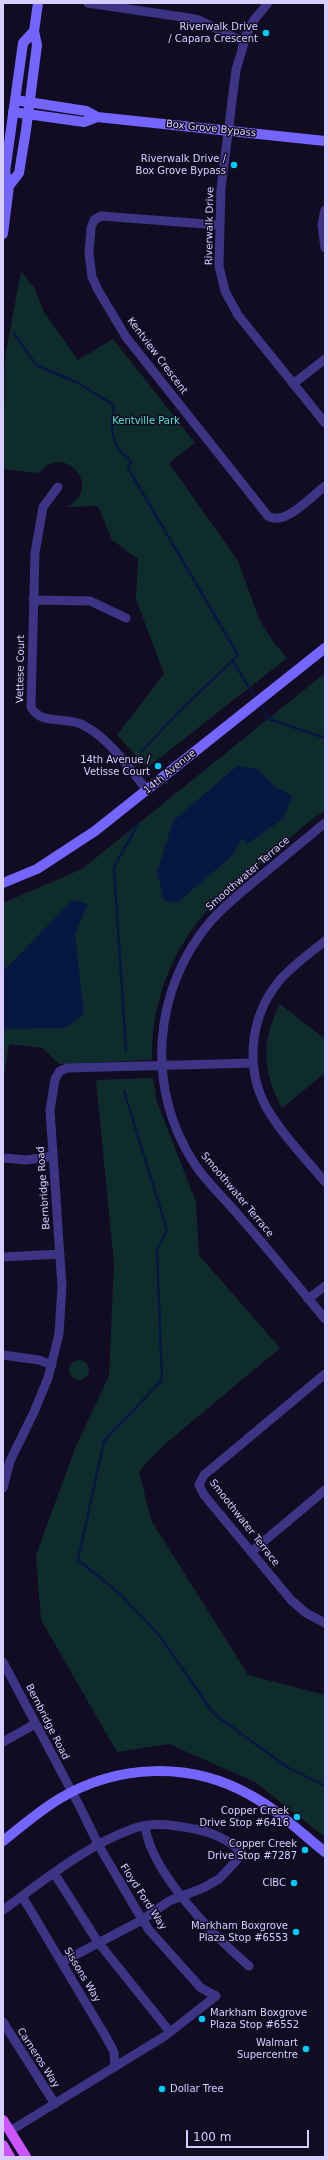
<!DOCTYPE html>
<style>
body{margin:0}
#map{position:relative;width:328px;height:2160px;overflow:hidden;background:#120c23;font-family:"DejaVu Sans",sans-serif}
canvas{display:block}
.frame{position:absolute;inset:0;border:4px solid #d7ceff;pointer-events:none}
.scale{position:absolute;left:186px;top:2130px;width:123px;height:18px;box-sizing:border-box;border:2px solid #d7ceff;border-top:0;padding-left:5px;font-size:12px;line-height:14px;white-space:nowrap;color:#d7ceff;-webkit-text-stroke:3px #120c23;paint-order:stroke}
</style>
<div id="map">
<canvas width="328" height="2160"></canvas>
<div class="frame"></div>
<div class="scale">100 m</div>
</div>
<script>
const ctx = document.querySelector('canvas').getContext('2d');
ctx.lineJoin = 'round';
function fill(path, color) { ctx.fillStyle = color; ctx.fill(path, 'evenodd'); }
function trace(path, color, width, dash) { ctx.strokeStyle = color; ctx.lineWidth = width; ctx.lineCap = dash ? 'butt' : 'round'; ctx.setLineDash(dash || []); ctx.stroke(path); }
function drawText(font, color, halo, rows, align = 'center') {
  ctx.font = font + ' "DejaVu Sans",sans-serif'; ctx.lineWidth = 3; ctx.setLineDash([]); ctx.textBaseline = 'middle'; ctx.strokeStyle = halo; ctx.fillStyle = color; for (const [text, x, y, turn = 0] of rows) {
    ctx.save(); ctx.translate(x, y); ctx.rotate((+turn || 0) * Math.PI / 180); ctx.textAlign = isNaN(turn) ? turn : align; if (halo) ctx.strokeText(text, 0, 0); ctx.fillText(text, 0, 0); ctx.restore();
  }
}
const green = new Path2D(`
 M21 271 35 289 44 312 78 360 113 339 195 443 169 463 238 561 259 619 274 643 287 658 147 768 117 735 164 674 136 599 138 559 112 540 98 506 67 507C104 488 65 441 39 473L3 469 5 357Z
 M325 673V811C305 822 286 843 268 858 247 876 222 893 204 914 169 956 151 1006 152 1060L59 1064 42 1048 9 1044 3 1080V903L82 869Z
 M280 1004 325 1039V1073L282 1108C262 1071 261 1042 280 1004Z
 M153 1078 157 1102 196 1202 199 1255 280 1348 164 1445 139 1471 151 1520 248 1675 325 1695V1837L255 1782 169 1744 117 1752 41 1620 36 1555 76 1446 109 1376 114 1264 96 1080Z
 M69 1370a10 10 0 1 1 20 0a10 10 0 1 1-20 0Z`);
const water = new Path2D(`
 M237 766 258 769 276 788 292 795 284 818 247 844 242 838 233 855 178 902 164 901 157 872 173 821Z
 M73 900 88 904 75 934 84 1014 65 1028 3 1029V971Z`);
const stream = new Path2D(`
 M14 333 36 365 76 382 114 405C112 424 109 434 120 451 123 456 128 456 131 462L128 468 238 655 178 713 140 753
 M232 660 254 695
 M262 707 269 719 325 738
 M126 1051 114 868C121 852 131 839 138 823
 M124 1091 167 1230 157 1250 162 1380 104 1441 78 1560 118 1592 159 1635 214 1714 287 1767 325 1786`);
const street = new Path2D(`
 M88 3 189 18 199 20 244 42
 M268 3 254 20 247 33 236 70 221 188 219 266 225 291 238 315 325 423
 M325 210 322 225 325 248
 M219 225 101 216 94 220 91 228 89 253 92 277 98 290 126 337 268 516C284 527 312 496 325 486
 M293 384 325 359
 M58 487 43 507 35 553 31 707C41 726 66 716 83 725 109 738 129 768 147 790
 M33 600 90 601 126 618
 M325 823C302 842 279 861 256 880 240 893 224 906 210 922 153 989 145 1088 194 1163 207 1183 225 1199 240 1217 269 1250 297 1285 325 1319
 M325 941C310 953 292 966 279 981 248 1019 244 1074 271 1115 286 1139 307 1160 325 1182
 M3 1158 27 1160 53 1156
 M3 1257 60 1254
 M308 1299 325 1286
 M3 1355 39 1360 52 1365
 M325 1374 204 1475 199 1485 204 1495 291 1600 306 1613 325 1623
 M3 1488 10 1461 34 1412 48 1378 59 1334 62 1287 50 1110 55 1079 60 1071 67 1068 253 1063
 M251 1552 325 1490
 M3 1662 79 1805 99 1846 140 1916 149 1930 201 1988 216 1996 165 2036 10 2131
 M3 1742 35 1724
 M145 1826C151 1873 215 1937 249 1966
 M54 1873 98 1942 170 2032
 M22 1896 106 2037 114 2052 115 2067
 M3 1910C43 1881 88 1844 135 1828 154 1821 176 1826 195 1829 210 1832 232 1840 240 1853L237 1860 219 1879 203 1888 169 1901 142 1920 62 1962
 M3 2022 55 2104`);
const secondary = new Path2D(`
 M15 100 86 111 97 117 325 141
 M13 112 84 122 97 117
 M9 186 19 173 26 130 37 45 34 31 38 3
 M3 234 9 186 5 172 23 43 34 31
 M3 883 37 869 95 831 325 648
 M3 1841C21 1827 39 1811 59 1799 117 1764 190 1761 250 1795 278 1810 301 1833 325 1852`);
const primary = new Path2D(`
 M3 2120 26 2157
 M3 2145 10 2157`);
const markers = [
 [266,33,4,"#00ccf9"],
 [234,165,4,"#00ccf9"],
 [158,766,4,"#00ccf9"],
 [297,1817,4,"#00ccf9"],
 [305,1850,4,"#00ccf9"],
 [294,1883,4,"#00ccf9"],
 [296,1932,4,"#00ccf9"],
 [202,2019,4,"#00ccf9"],
 [306,2049,4,"#00ccf9"],
 [162,2089,4,"#00ccf9"]
];
const poiNames = [
 ["Riverwalk Drive",258,27],
 ["/ Capara Crescent",258,39],
 ["Riverwalk Drive /",226,159],
 ["Box Grove Bypass",226,171],
 ["14th Avenue /",150,760],
 ["Vetisse Court",150,772],
 ["Copper Creek",289,1811],
 ["Drive Stop #6416",289,1823],
 ["Copper Creek",297,1844],
 ["Drive Stop #7287",297,1856],
 ["CIBC",286,1883],
 ["Markham Boxgrove",288,1926],
 ["Plaza Stop #6553",288,1938],
 ["Markham Boxgrove",210,2013,"left"],
 ["Plaza Stop #6552",210,2025,"left"],
 ["Walmart",298,2043],
 ["Supercentre",298,2055],
 ["Dollar Tree",170,2089,"left"]
];
const streetNames = [
 ["Box Grove Bypass",211,129,6],
 ["Riverwalk Drive",210,226,-89],
 ["Kentview Crescent",157,356,53],
 ["Vettese Court",21,669,-89],
 ["14th Avenue",170,772,-39],
 ["Smoothwater Terrace",248,874,-41],
 ["Bernbridge Road",44,1188,-94],
 ["Smoothwater Terrace",237,1195,50],
 ["Smoothwater Terrace",244,1523,52],
 ["Bernbridge Road",47,1722,63],
 ["Floyd Ford Way",143,1897,57],
 ["Sissons Way",82,1975,59],
 ["Carneros Way",38,2058,57]
];
const parkNames = [
 ["Kentville Park",146,421]
];
fill(green, '#0f2c2d');
fill(water, '#061742');
trace(stream, '#061742', 2.5);
trace(street, '#3d3485', 9);
trace(secondary, '#7565ff', 10);
trace(primary, '#cd55ff', 10);
for (const [x, y, r, color] of markers) { const dot = new Path2D(); dot.arc(x, y, r, 0, 2 * Math.PI); ctx.fillStyle = color; ctx.fill(dot); trace(dot, '#120c23', 1.5); }
drawText('10px', '#d7ceff', '#120c23', poiNames, 'right');
drawText('10px', '#d7ceff', '#120c23', streetNames);
drawText('10px', '#52e7ce', '#120c23', parkNames);
</script>
